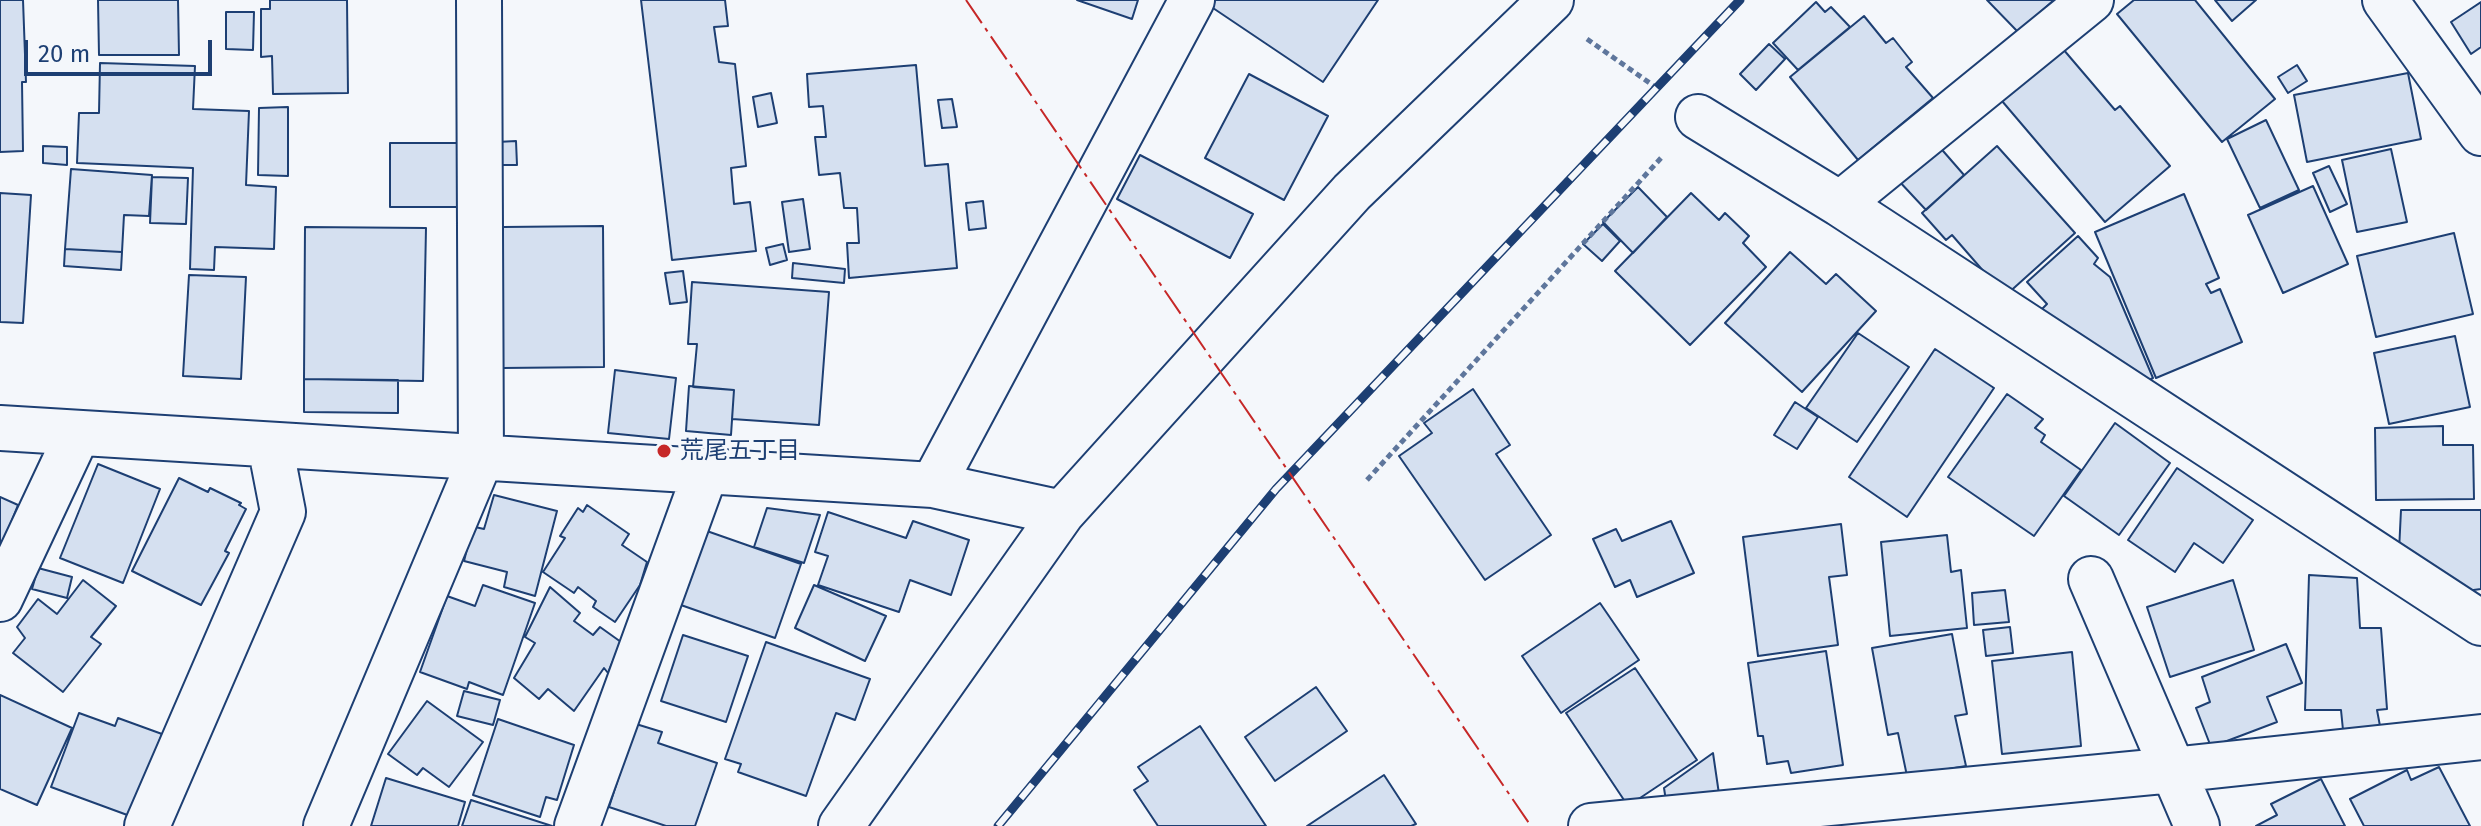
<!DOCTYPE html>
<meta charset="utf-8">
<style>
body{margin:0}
#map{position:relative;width:2481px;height:826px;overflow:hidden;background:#f4f7fb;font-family:"Fira Sans",sans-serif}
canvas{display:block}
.scale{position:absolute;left:24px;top:40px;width:188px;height:36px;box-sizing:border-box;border:4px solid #1d3f73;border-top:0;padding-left:10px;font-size:24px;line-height:28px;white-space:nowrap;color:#1d3f73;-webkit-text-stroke:6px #f4f7fb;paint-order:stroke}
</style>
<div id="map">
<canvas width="2481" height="826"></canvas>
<div class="scale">20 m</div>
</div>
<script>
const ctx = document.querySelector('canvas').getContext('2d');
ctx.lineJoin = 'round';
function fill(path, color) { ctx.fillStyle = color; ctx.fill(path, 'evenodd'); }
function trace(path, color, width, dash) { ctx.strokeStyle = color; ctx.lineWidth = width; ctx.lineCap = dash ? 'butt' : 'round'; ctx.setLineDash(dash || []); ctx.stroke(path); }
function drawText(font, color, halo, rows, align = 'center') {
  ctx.font = font + ' "Fira Sans","Noto Sans JP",sans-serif'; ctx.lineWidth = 6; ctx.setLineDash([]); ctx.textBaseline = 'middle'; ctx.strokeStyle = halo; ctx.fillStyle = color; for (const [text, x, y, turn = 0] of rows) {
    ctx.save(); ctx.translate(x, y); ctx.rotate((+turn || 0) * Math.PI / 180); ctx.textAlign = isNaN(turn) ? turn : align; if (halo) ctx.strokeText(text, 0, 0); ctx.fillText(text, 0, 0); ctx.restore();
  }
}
const building = new Path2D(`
 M0 0H23L26 82H22L23 151 0 152Z
 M98 0H178L179 55H99Z
 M270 0H347L348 93 273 94 272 56 261 57V9H270Z
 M641 0H725L728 26 714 27 719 62 735 64 746 166 731 168 734 204 750 202 756 251 672 260Z
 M1077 0H1138L1132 19Z
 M1209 0H1378L1323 82 1207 4Z
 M1987 0H2054L2018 32Z
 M2134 0H2195L2275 99 2222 142 2117 14Z
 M2215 0H2256L2232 21Z
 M1816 2 1825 12 1831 7 1850 27 1798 70 1773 43Z
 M2481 2V47L2471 54 2451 22Z
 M226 12H254L253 50 226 49Z
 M1864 16 1886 43 1893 38 1912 62 1906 67 1933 98 1858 160 1790 77Z
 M1769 44 1785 59 1756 90 1740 74Z
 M2063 49 2115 110 2120 106 2170 166 2105 222 2002 101Z
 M100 63 195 66 193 109 249 111 246 185 276 187 274 249 215 247 214 270 190 269 193 168 77 163 79 113H99Z
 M916 65 925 166 948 164 957 268 849 278 847 243H859L857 208H844L840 173 819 175 815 137H826L823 106 809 107 807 74Z
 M2297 65 2307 81 2288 93 2278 77Z
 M2408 73 2421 139 2307 162 2294 95Z
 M1249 74 1328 116 1284 200 1205 158Z
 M771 93 777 123 758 127 753 97Z
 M952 99 957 127 942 128 938 100Z
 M288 107V176L258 175 259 108Z
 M2266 120 2299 190 2260 208 2227 139Z
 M516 141 517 165H498L497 142Z
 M390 143H461V207H390Z
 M1937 144 1964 175 1926 210 1898 180Z
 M43 146 67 147V165L43 163Z
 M1997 146 2075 233 2005 296 1952 235 1946 240 1922 213Z
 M2391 149 2407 222 2357 232 2342 160Z
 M1140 155 1253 214 1230 258 1117 199Z
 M2329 166 2347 204 2330 212 2313 173Z
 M71 169 152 175 149 216 124 215 122 252 65 249Z
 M152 177 188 178 186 224 150 223Z
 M2313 186 2348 264 2283 293 2248 215Z
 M1638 187 1667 217 1633 253 1603 222Z
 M0 193 31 195 23 323 0 322Z
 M1691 193 1719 220 1725 213 1749 236 1743 243 1766 267 1690 345 1615 271Z
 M2184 194 2219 278 2206 284 2211 293 2220 289 2242 342 2156 378 2095 232Z
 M803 199 810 249 789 252 782 202Z
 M983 201 986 228 969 230 966 203Z
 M1603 224 1620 241 1602 261 1583 244Z
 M603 226 604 367 502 368 503 227Z
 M305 227 426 228 423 381 304 379Z
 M2454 233 2473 314 2376 337 2357 256Z
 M2078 236 2098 258 2094 264 2110 277 2153 378 2140 385 2095 354 2063 323 2055 329 2040 311 2047 304 2027 282Z
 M783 244 787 260 770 265 766 248Z
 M65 249 122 252 121 270 64 266Z
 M1790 252 1826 284 1836 274 1876 311 1802 392 1725 323Z
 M793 263 845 269 844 283 792 278Z
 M683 271 687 302 670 304 665 273Z
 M189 275 246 277 241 379 183 376Z
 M692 282 829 292 819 425 732 419 734 390 693 387 697 344H688Z
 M1858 333 1909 367 1857 442 1806 408Z
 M2455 336 2470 407 2389 424 2374 353Z
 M1935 349 1994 388 1907 517 1849 477Z
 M615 370 676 378 669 439 608 433Z
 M304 379 398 380V413L304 412Z
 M689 386 734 390 731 435 686 431Z
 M1473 389 1510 445 1496 454 1551 535 1485 580 1399 456 1432 433 1424 423Z
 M2007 394 2043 419 2035 428 2045 435 2041 442 2081 470 2034 536 1948 477Z
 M1795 402 1818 417 1797 449 1774 435Z
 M2115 423 2170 463 2119 535 2064 496Z
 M2443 426V445H2473L2474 499 2376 500 2375 428Z
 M98 464 160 489 123 583 60 558Z
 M2177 468 2253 520 2223 563 2194 543 2175 572 2128 540Z
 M179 478 208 492 210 488 241 503 239 505 246 509 225 551 229 553 201 605 132 571Z
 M494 495 557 511 535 596 504 587 507 572 464 561 468 545 466 525 484 529Z
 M0 497 18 505 0 550Z
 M587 505 629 534 622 545 647 562 640 585 615 622 593 607 596 601 578 587 574 593 543 572 565 538 560 536 578 508 583 512Z
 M767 508 820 515 804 563 754 547Z
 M2401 510H2481V589L2451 593 2399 551Z
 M828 512 906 538 913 521 969 540 951 595 910 580 899 612 818 585 828 556 815 552Z
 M1671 521 1694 573 1637 597 1630 580 1615 587 1593 539 1616 529 1622 541Z
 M1841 524 1847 575 1829 577 1838 645 1758 656 1743 537Z
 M704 530 801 564 775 638 678 604Z
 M1947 535 1951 572 1961 570 1967 628 1890 636 1881 542Z
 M38 568 72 577 67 598 32 589Z
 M2309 575 2357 578 2360 628H2381L2387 709 2377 710 2380 726 2343 730 2341 710H2305Z
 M83 580 116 606 91 637 101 644 63 692 13 653 25 638 17 627 38 599 57 614Z
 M2233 580 2254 650 2170 677 2147 607Z
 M483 585 535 603 503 695 469 682 467 689 420 672 447 596 475 606Z
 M814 585 886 616 865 661 795 628Z
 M550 587 580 613 574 621 593 635 600 627 621 642 608 673 604 668 574 711 548 689 539 699 514 678 535 643 525 637Z
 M2005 590 2009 622 1974 625 1972 593Z
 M1600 603 1639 660 1561 713 1522 656Z
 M2010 627 2013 653 1986 656 1983 630Z
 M1952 634 1967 714 1955 716 1966 766 1907 776 1898 733 1888 735 1872 648Z
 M683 635 748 656 726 722 661 701Z
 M766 642 870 679 855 720 836 713 806 796 738 772 741 764 725 759Z
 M2286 644 2302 683 2267 697 2277 722 2211 747 2196 708 2210 702 2202 677Z
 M1826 651 1843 765 1791 773 1788 761 1767 764 1763 736H1758L1748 663Z
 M2072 652 2081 746 2002 754 1992 661Z
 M1635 668 1697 760 1628 806 1566 713Z
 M1316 687 1347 731 1275 781 1245 737Z
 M464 691 500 700 493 725 457 716Z
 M0 695 72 728 37 805 0 789Z
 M427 701 483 742 449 787 423 768 417 775 388 754Z
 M79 713 115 726 118 718 162 734 130 816 51 787Z
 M498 719 574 745 557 800 546 797 540 817 473 795Z
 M636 724 662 732 658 743 717 763 695 826H666L609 807Z
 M1200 726 1266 826H1158L1134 790 1148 781 1138 767Z
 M1713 753 1719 794 1666 801 1664 788Z
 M2439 767 2470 826H2364L2350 799 2407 770 2411 780Z
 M1384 775 1416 824 1411 826H1307Z
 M386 778 465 802 458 826H371Z
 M2321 779 2345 826H2256L2277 815 2271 804Z
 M471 800 552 826H462Z`);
const path = new Path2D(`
 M1587 39 1654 86
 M1367 480 1661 158`);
const minor = new Path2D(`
 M2385 0 2481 133
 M1698 117 1840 204 2481 623
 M1840 204 2091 0
 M0 428 933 485 1062 513
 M933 485 1192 0
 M2091 579 2197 826
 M0 599 78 433
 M147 826 283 512 270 445
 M326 826 481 458 479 0
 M577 826 706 471
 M841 826 1062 513 1352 192 1551 0
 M1591 826 2173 770 2481 737`);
const rail = new Path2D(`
 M998 826 1276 489 1740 0`);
const power = new Path2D(`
 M966 0 1531 826`);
const markers = [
 [664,451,8,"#c62828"]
];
const poiNames = [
 ["荒尾五丁目",680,451]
];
fill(building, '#d5e0f0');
trace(building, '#1d3f73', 2);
trace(minor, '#1d3f73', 48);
trace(path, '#5e769c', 5, [6, 4]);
trace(minor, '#f4f7fb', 44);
trace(rail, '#1d3f73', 9);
trace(rail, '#f4f7fb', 6, [18]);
trace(power, '#c62828', 2, [28, 6, 4, 6]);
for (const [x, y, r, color] of markers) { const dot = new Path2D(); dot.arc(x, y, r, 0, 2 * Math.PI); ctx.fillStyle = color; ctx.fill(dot); trace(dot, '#f4f7fb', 3); }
drawText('24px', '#1d3f73', '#f4f7fb', poiNames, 'left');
</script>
